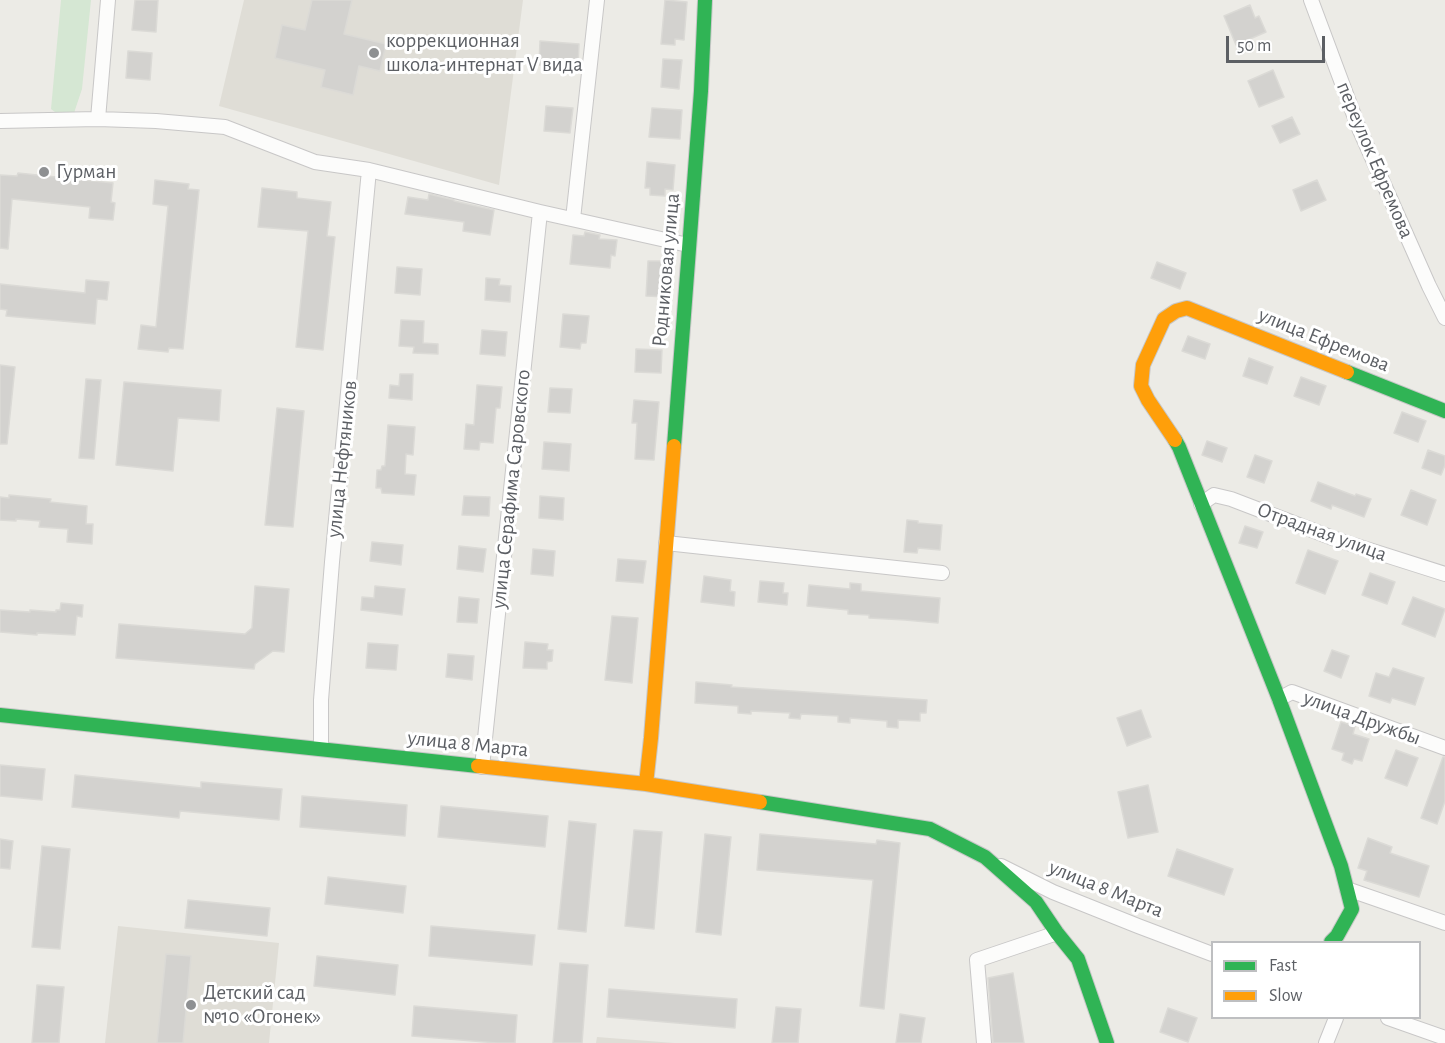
<!DOCTYPE html>
<meta charset="utf-8">
<style>
body{margin:0}
#map{position:relative;width:1445px;height:1043px;overflow:hidden;background:#ecebe6;font-family:"Alegreya Sans",sans-serif}
canvas{display:block}
.legend{position:absolute;left:1211px;top:941px;width:210px;height:78px;box-sizing:border-box;background:#fff;border:2px solid #bebfc1;margin:0;padding:8px 10px;list-style:none;font-size:18px;color:#5c5f64}
.legend li{display:flex;align-items:center;gap:12px;height:30px}
.legend b{width:30px;border:2px solid #bebfc1}
.scale{position:absolute;left:1226px;top:36px;width:99px;height:27px;box-sizing:border-box;border:3px solid #5c5f64;border-top:0;padding-left:8px;font-size:18px;line-height:21px;white-space:nowrap;color:#5c5f64;-webkit-text-stroke:4px #fff;paint-order:stroke}
</style>
<div id="map">
<canvas width="1445" height="1043"></canvas>
<ul class="legend">
<li><b style="height:8px;background:#30b455"></b>Fast</li>
<li><b style="height:8px;background:#ff9f0a"></b>Slow</li>
</ul>
<div class="scale">50 m</div>
</div>
<script>
const ctx = document.querySelector('canvas').getContext('2d');
ctx.lineJoin = 'round';
function fill(path, color) { ctx.fillStyle = color; ctx.fill(path, 'evenodd'); }
function trace(path, color, width, dash) { ctx.strokeStyle = color; ctx.lineWidth = width; ctx.lineCap = dash ? 'butt' : 'round'; ctx.setLineDash(dash || []); ctx.stroke(path); }
function drawText(font, color, halo, rows, align = 'center') {
  ctx.font = font + ' "Alegreya Sans",sans-serif'; ctx.lineWidth = 6; ctx.setLineDash([]); ctx.textBaseline = 'middle'; ctx.strokeStyle = halo; ctx.fillStyle = color; for (const [text, x, y, turn = 0] of rows) {
    ctx.save(); ctx.translate(x, y); ctx.rotate((+turn || 0) * Math.PI / 180); ctx.textAlign = isNaN(turn) ? turn : align; if (halo) ctx.strokeText(text, 0, 0); ctx.fillText(text, 0, 0); ctx.restore();
  }
}
const education = new Path2D(`
 M244 0H523L499 185 219 106Z
 M118 926 279 943 269 1043H105Z
 M597 1037 674 1043H596Z`);
const green = new Path2D(`
 M61 0H91L82 89 74 113 60 116 51 109Z`);
const building = new Path2D(`
 M135 0H158L156 32 132 30Z
 M312 0H352L344 34 386 44 380 71 359 66 353 95 321 87 325 70 275 58 282 25 305 30Z
 M665 0 687 2 684 40 675 39V45L661 44Z
 M1250 5 1255 18 1259 16 1266 32 1236 45 1224 16Z
 M540 41 579 44 578 68 539 65Z
 M128 51 152 53 150 80 126 78Z
 M663 59 682 60 679 89 661 87Z
 M1273 70 1284 97 1259 107 1248 81Z
 M546 106 573 108 570 133 544 131Z
 M652 108 682 110 680 139 649 137Z
 M1292 117 1300 134 1280 143 1272 126Z
 M647 162 675 165 673 190 665 189V196L650 195V188H645Z
 M18 173 113 183 111 202 115 203 113 220 89 218 90 207 12 199 8 249 0 248V175L17 176Z
 M155 180 189 184 188 189 199 190 183 349 169 348 168 352 138 349 141 325 156 327 168 206 153 204Z
 M1317 180 1326 200 1301 211 1293 190Z
 M262 188 297 192V198L331 202 327 236 335 237 323 350 296 347 308 231 258 227Z
 M429 194 454 200V201L494 210 490 235 463 231 464 222 405 214 408 197 428 200Z
 M585 232 600 235 599 239 617 240 615 256 611 255 610 268 570 264 573 235 584 236Z
 M648 261H663L662 277H669L668 297 646 296Z
 M1157 262 1186 273 1180 289 1151 278Z
 M397 267 422 269 420 295 395 293Z
 M486 278 500 279 499 285 511 286 510 302 485 300Z
 M86 280 109 282 107 300 97 299 95 324 6 316 7 310 0 309V284L85 293Z
 M563 314 589 316 586 343H581L580 349 560 347Z
 M401 320 424 321 423 343 438 344V354L413 353 414 347 399 346Z
 M482 330 507 332 505 356 480 354Z
 M1188 336 1210 344 1205 359 1182 351Z
 M636 349 662 350 661 373 635 372Z
 M1249 358 1273 367 1267 384 1243 376Z
 M0 365 15 367 7 444H0Z
 M400 374H413L412 400 389 398 390 385 399 386Z
 M1301 377 1326 386 1319 405 1294 396Z
 M86 379 101 380 94 459 79 458Z
 M124 382 221 390 219 421 178 418 173 471 116 465Z
 M477 385 502 387 500 408H496L493 443 480 442 479 450 464 449 466 424 474 425Z
 M550 388 572 389 570 413 548 412Z
 M634 400 659 402 654 460 635 459 637 423H632Z
 M277 408 304 411 293 527 265 525Z
 M1402 412 1426 421 1418 442 1394 433Z
 M388 425 415 427 413 455 406 454 405 474 416 475 414 495 382 493 381 488H376L377 470H381L382 466H385Z
 M1207 441 1227 448 1222 462 1202 455Z
 M544 442 571 444 569 471 542 469Z
 M1428 450 1445 456V465L1441 475 1422 468Z
 M1255 455 1272 461 1264 483 1247 477Z
 M1318 482 1355 496 1356 494 1371 499 1364 517 1332 505 1331 509 1311 501Z
 M1411 490 1436 500 1427 525 1401 515Z
 M9 495 51 499 50 502 87 506 86 524H93L92 544 67 542 68 529 39 527 40 521 16 519V521L0 520V497L9 498Z
 M464 496 490 497 489 516 462 515Z
 M540 496 564 498 563 520 539 518Z
 M907 520 918 521V523L942 525 940 550 918 548 917 553 904 552Z
 M1245 526 1263 532 1257 548 1239 543Z
 M372 542 403 545 401 565 370 561Z
 M459 546 486 549 483 572 457 569Z
 M533 549 555 551 553 576 531 574Z
 M1308 550 1338 561 1325 594 1296 583Z
 M618 559 646 561 643 583 616 581Z
 M1370 573 1395 582 1387 604 1362 595Z
 M704 576 731 580 730 591 735 592 734 606 701 602Z
 M760 581 784 583 783 593H788L787 605 758 602Z
 M850 583 861 584V591L940 598 938 623 905 620 869 618V615L848 614V610L807 606 809 585 850 589Z
 M255 586 289 589 284 652 273 651 255 664 254 669 116 658 119 624 245 634 252 628Z
 M375 586 405 589 402 615 361 610 362 597 374 598Z
 M459 597 479 599 477 623 457 622Z
 M1413 597 1445 609 1435 637 1402 624Z
 M61 603 83 605 82 617 77 616 75 635 37 633V635L0 632V610L30 612V610L56 612V610H60Z
 M612 616 638 618 632 683 605 680Z
 M525 642 548 644 547 650H553L552 661 547 662V669L523 668Z
 M368 643 398 645 396 670 366 668Z
 M1332 650 1349 656 1341 678 1324 671Z
 M448 654 474 656 472 680 446 677Z
 M1393 668 1424 678 1415 705 1392 698 1390 703 1369 696 1376 673 1389 677Z
 M696 682 732 685 731 687 927 700 926 713H920V721L898 720V728L887 727V721L850 718V723L838 722V716L801 714 800 719 789 718 790 713 751 711V714L738 713V706L695 703Z
 M1141 710 1151 737 1127 746 1117 718Z
 M1341 722 1355 726 1353 734 1369 739 1362 761 1354 759 1352 764 1342 760 1344 753 1332 749Z
 M1396 750 1418 758 1407 786 1385 778Z
 M1443 757H1445V801L1437 824 1421 818Z
 M0 765 45 769 42 800 0 796Z
 M75 775 201 788V782L282 789 279 820 180 811 179 818 72 807Z
 M1148 785 1158 832 1128 838 1118 792Z
 M302 796 407 805 405 836 300 827Z
 M441 806 548 816 545 847 438 837Z
 M569 821 596 824 586 932 558 929Z
 M634 830 662 832 654 929 625 926Z
 M705 834 731 837 721 935 696 932Z
 M760 834 876 844 877 840 900 843 884 1009 860 1006 873 880 757 870Z
 M1368 838 1392 847 1390 853 1429 866 1419 897 1364 880 1367 871 1358 868Z
 M0 839 13 841 10 869 0 868Z
 M42 846 70 849 60 949 32 947Z
 M1177 849 1233 869 1224 895 1168 876Z
 M328 877 406 886 403 913 325 904Z
 M188 900 270 908 267 936 185 928Z
 M431 926 535 935 532 965 429 956Z
 M166 954 191 956 183 1043H157Z
 M317 956 398 965 395 995 314 986Z
 M560 963 588 965 582 1043H553Z
 M1013 973 1024 1043H993L988 978Z
 M37 985 64 987 59 1043H32Z
 M609 989 737 999 735 1028 607 1017Z
 M414 1006 517 1015 515 1043H497L412 1036Z
 M776 1007 801 1009 798 1043H772Z
 M1168 1008 1197 1018 1188 1042 1160 1032Z
 M900 1014 925 1018 921 1043H896Z`);
const street = new Path2D(`
 M1311 0 1358 126 1429 286 1445 318
 M98 119 108 0
 M0 121 98 119 156 121 225 127 315 162 369 170 540 212 688 245
 M573 219 597 0
 M1201 504 1214 495 1231 499 1338 540 1445 574
 M666 543 942 573
 M1279 699 1292 692 1445 748
 M321 749V700L332 562 369 170
 M482 767 540 212
 M1001 866 1053 892 1138 926 1212 954
 M1347 889 1445 923
 M1388 1018 1445 1038
 M984 1043 977 960 1057 933
 M1326 1043 1336 1018`);
const fast = new Path2D(`
 M1347 372 1445 411
 M1175 440 1179 447 1279 699 1341 866 1352 909 1337 936 1331 942
 M674 446 701 91 705 0
 M0 715 478 766
 M760 802 930 829 985 857 1036 902 1057 933 1078 959 1107 1043`);
const slow = new Path2D(`
 M1175 440 1148 400 1141 386 1143 365 1164 319 1176 311 1187 308 1347 372
 M478 766 646 784 760 802
 M646 784 651 738 674 446`);
const markers = [
 [374,53,6,"#8e9092"],
 [44,172,6,"#8e9092"],
 [191,1005,6,"#8e9092"]
];
const poiNames = [
 ["коррекционная",386,41],
 ["школа-интернат V вида",386,65],
 ["Гурман",56,172],
 ["Детский сад",203,993],
 ["№10 «Огонек»",203,1017]
];
const streetNames = [
 ["переулок Ефремова",1375,160,67],
 ["Родниковая улица",666,270,-85],
 ["улица Ефремова",1324,340,22],
 ["улица Нефтяников",342,459,-84],
 ["улица Серафима Саровского",511,489,-84],
 ["Отрадная улица",1322,532,20],
 ["улица Дружбы",1362,718,20],
 ["улица 8 Марта",468,744,6],
 ["улица 8 Марта",1106,889,22]
];
fill(education, '#dfddd6');
fill(green, '#d5e7d3');
fill(building, '#d3d2cf');
trace(building, '#dbdad6', 1.5);
trace(street, '#c8c7c7', 16);
trace(fast, '#c7c7c7', 16);
trace(slow, '#c7c7c7', 16);
trace(street, '#fcfcfb', 14);
trace(fast, '#30b455', 14);
trace(slow, '#ff9f0a', 14);
for (const [x, y, r, color] of markers) { const dot = new Path2D(); dot.arc(x, y, r, 0, 2 * Math.PI); ctx.fillStyle = color; ctx.fill(dot); trace(dot, '#fff', 2); }
drawText('21px', '#5c5f64', '#fff', poiNames, 'left');
drawText('21px', '#5c5f64', '#fff', streetNames);
</script>
